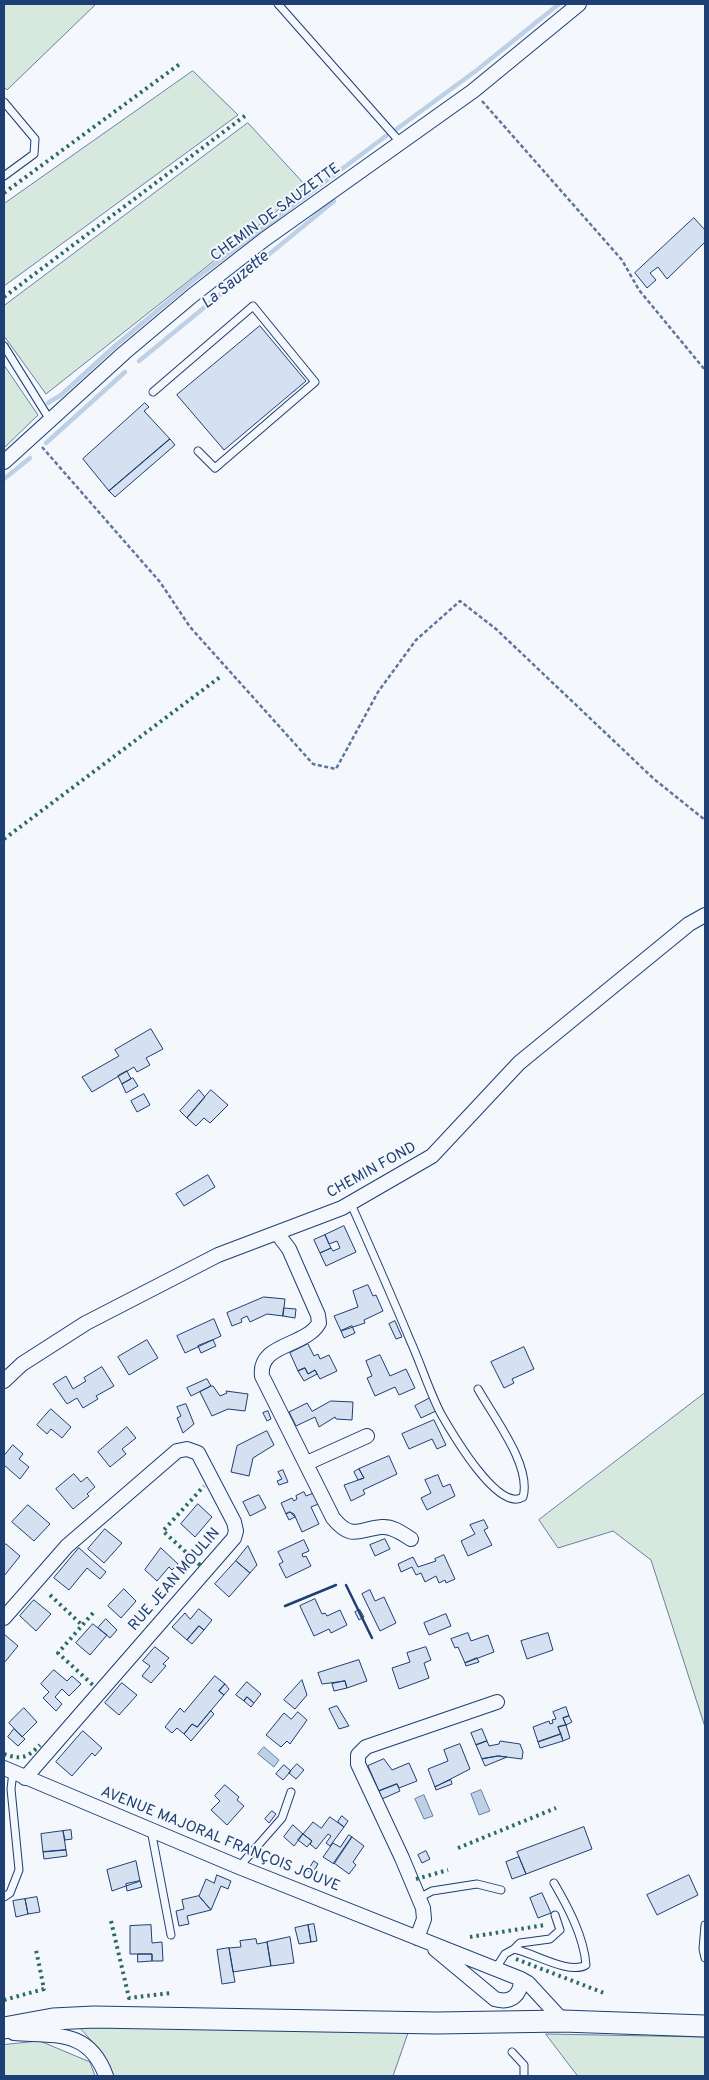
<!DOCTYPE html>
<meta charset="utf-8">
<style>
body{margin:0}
#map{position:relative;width:709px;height:2080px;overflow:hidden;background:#f4f7fb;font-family:Overpass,sans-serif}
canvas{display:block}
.frame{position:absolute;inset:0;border:5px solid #1d3f73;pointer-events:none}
</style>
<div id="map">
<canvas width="709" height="2080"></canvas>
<div class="frame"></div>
</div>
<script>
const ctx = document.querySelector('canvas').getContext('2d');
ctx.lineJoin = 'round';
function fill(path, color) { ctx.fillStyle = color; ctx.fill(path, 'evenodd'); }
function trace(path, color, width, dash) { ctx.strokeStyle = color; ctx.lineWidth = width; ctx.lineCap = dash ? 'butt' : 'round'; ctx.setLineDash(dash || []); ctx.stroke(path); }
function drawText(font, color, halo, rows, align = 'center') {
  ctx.font = font + ' Overpass,sans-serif'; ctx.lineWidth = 4; ctx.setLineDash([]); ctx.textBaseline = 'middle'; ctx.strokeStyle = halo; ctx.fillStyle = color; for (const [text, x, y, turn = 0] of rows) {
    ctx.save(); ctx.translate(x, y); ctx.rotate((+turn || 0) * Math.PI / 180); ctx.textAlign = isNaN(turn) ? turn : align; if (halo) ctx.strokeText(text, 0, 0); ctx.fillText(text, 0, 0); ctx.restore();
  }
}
const green = new Path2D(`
 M4 4H96L7 90 4 87Z
 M193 71 238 115 4 286V204Z
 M248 123 307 187 46 394 4 336V306Z
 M4 365 38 415 4 448Z
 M705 1393V1727L651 1560 613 1531 558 1548 539 1520Z
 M92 2026 409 2030 393 2076H111L104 2055 80 2028Z
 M546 2034 705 2037V2076H578Z
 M40 2041 90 2062 95 2076H4V2045Z`);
const water = new Path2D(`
 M264 1747 279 1760 274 1767 258 1754Z
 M481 1790 490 1811 479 1815 471 1794Z
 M424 1795 433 1816 424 1819 415 1799Z`);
const stream = new Path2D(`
 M394 131 477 70 559 4
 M139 361 334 201
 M48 403 61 395 115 346 195 279 386 136
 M46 443 125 372
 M4 479 30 458`);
const building = new Path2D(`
 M694 218 705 230V242L667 279 658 267 650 273 656 280 647 288 635 273Z
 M260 326 306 381 224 450 177 395Z
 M145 403 149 407 144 411 170 439 109 491 83 459Z
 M170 439 175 445 115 497 109 491Z
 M151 1029 163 1049 146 1058 150 1065 137 1072 134 1067 92 1092 82 1077 119 1056 115 1050Z
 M127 1071 131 1079 122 1084 118 1076Z
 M133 1078 138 1086 126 1093 122 1084Z
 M199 1090 205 1097 187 1118 180 1111Z
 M211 1090 228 1105 210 1123 204 1118 196 1126 187 1118Z
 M144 1094 150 1105 137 1112 131 1101Z
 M208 1175 215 1187 184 1206 176 1194Z
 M344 1226 356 1252 326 1266 320 1253 331 1248 333 1251 340 1248 337 1241 329 1244 325 1235Z
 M325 1235 331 1248 320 1253 314 1240Z
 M368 1285 373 1296 376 1295 383 1311 364 1320 365 1323 341 1331 334 1316 358 1307 353 1291Z
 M264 1297 285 1299 283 1316 267 1314 250 1322 247 1316 241 1319 242 1322 232 1326 227 1313Z
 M284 1308 296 1309 295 1318 283 1316Z
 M214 1319 221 1336 185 1353 177 1336Z
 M395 1321 402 1337 396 1339 389 1324Z
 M352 1326 355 1333 344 1338 341 1331Z
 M147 1340 158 1358 129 1375 118 1357Z
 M213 1340 216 1346 201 1353 198 1346Z
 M308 1344 314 1356 318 1354 320 1359 329 1355 337 1371 320 1379 315 1370 308 1374 305 1368 298 1371 290 1353Z
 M524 1347 534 1369 512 1379 514 1383 504 1388 491 1362Z
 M380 1355 390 1376 406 1369 415 1388 399 1395 395 1387 375 1396 367 1378 372 1376 366 1361Z
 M102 1367 114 1386 96 1396 98 1399 83 1408 77 1398 67 1404 53 1384 66 1376 73 1389 86 1381 84 1378Z
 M305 1368 308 1374 315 1370 317 1374 304 1381 298 1371Z
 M207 1379 211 1386 191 1396 187 1388Z
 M211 1386H213L220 1396 227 1393 226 1391 248 1394 245 1411 228 1409 212 1416 200 1392Z
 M430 1398 436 1411 421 1418 415 1406Z
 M331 1401 353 1402 352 1420 336 1419 335 1417 319 1427 315 1417 296 1426 289 1412 307 1403 312 1411Z
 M186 1404 194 1424 183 1433 177 1418 181 1416 177 1407Z
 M51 1409 71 1427 62 1438 51 1429 47 1434 37 1425Z
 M268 1411 271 1419 267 1421 263 1413Z
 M434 1420 446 1445 437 1449 432 1439 409 1449 402 1434Z
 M127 1427 136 1438 122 1449 126 1454 110 1467 98 1452Z
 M267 1431 274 1445 253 1458 249 1476 231 1472 237 1446Z
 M13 1445 23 1454 19 1459 29 1467 20 1479 4 1465V1456Z
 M389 1456 397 1474 363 1490 365 1494 351 1501 344 1485 364 1478 359 1469Z
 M359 1469 364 1478 358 1480 354 1472Z
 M283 1470 288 1482 279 1485 277 1481 282 1479 278 1472Z
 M74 1474 81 1482 87 1477 95 1487 87 1494 89 1496 73 1509 56 1489Z
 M438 1475 443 1487 450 1484 455 1496 427 1510 421 1498 431 1493 425 1480Z
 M304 1492 306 1496 316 1492 321 1503 311 1507 319 1524 302 1532 294 1514 290 1512 286 1514 281 1503 292 1498 294 1501 297 1499 296 1496Z
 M259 1495 266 1508 250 1516 243 1502Z
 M198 1504 212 1517 195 1537 181 1524Z
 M28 1505 50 1524 34 1541 12 1522Z
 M290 1512 295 1517 289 1520 286 1514Z
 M484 1520 488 1528 484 1530 492 1545 468 1556 461 1541 475 1534 470 1525Z
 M105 1529 122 1543 104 1563 88 1549Z
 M385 1539 390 1549 375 1556 370 1545Z
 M304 1540 309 1551 302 1554 303 1557 306 1556 311 1566 286 1578 279 1564 283 1562 278 1552Z
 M6 1544 20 1556 4 1576V1546Z
 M248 1546 257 1565 250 1573 236 1561Z
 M79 1548 106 1572 100 1579 87 1568 69 1590 54 1578Z
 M161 1548 178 1564 172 1570 169 1567 157 1581 145 1570Z
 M444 1555 455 1579 446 1583 445 1580 439 1583 436 1576 425 1582 421 1573 416 1575 412 1567 401 1572 398 1564 413 1557 418 1567 436 1561 435 1559Z
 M236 1561 250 1573 229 1597 215 1584Z
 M124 1589 136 1601 121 1618 108 1606Z
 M370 1590 375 1601 384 1597 396 1623 380 1631 362 1594Z
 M315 1599 322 1614 325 1613 327 1616 340 1610 347 1625 331 1633 329 1629 314 1636 300 1606Z
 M34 1600 51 1614 36 1631 20 1616Z
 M199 1609 212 1620 204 1630 199 1626 187 1640 172 1627 185 1613 190 1619Z
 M360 1610 364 1617 359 1620 355 1612Z
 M446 1614 451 1626 429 1635 424 1623Z
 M106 1619 117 1630 110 1638 98 1628Z
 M93 1624 107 1635 90 1655 76 1643Z
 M199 1626 204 1630 192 1644 187 1640Z
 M468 1633 471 1641 488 1635 494 1652 465 1663 458 1647 455 1648 451 1639Z
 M548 1633 553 1650 527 1659 521 1641Z
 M4 1634 18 1646 4 1663Z
 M155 1647 169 1658 163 1664 166 1666 151 1683 142 1676 150 1666 143 1661Z
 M426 1647 431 1660 424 1663 429 1678 399 1689 392 1668 410 1662 407 1653Z
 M477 1658 479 1662 466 1666 465 1663Z
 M359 1660 367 1681 347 1688 345 1681 322 1684 318 1673Z
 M54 1670 67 1681 72 1676 81 1684 69 1696 62 1689 55 1697 62 1704 56 1711 43 1698 49 1692 41 1684Z
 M215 1676 225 1684 219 1691 224 1695 197 1727 192 1724 184 1734 177 1728 172 1733 165 1727 180 1708 184 1712Z
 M302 1680 307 1695 295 1709 284 1700Z
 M345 1681 347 1688 334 1691 332 1684Z
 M247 1682 261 1694 254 1703 247 1697 244 1701 236 1695Z
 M122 1683 137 1695 119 1715 105 1703Z
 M225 1684 229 1689 224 1695 219 1691Z
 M247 1697 254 1703 251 1707 244 1701Z
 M337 1706 349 1726 339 1729 329 1709Z
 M566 1707 569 1716 563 1718 566 1725 558 1727 561 1734 538 1742 533 1727 549 1721 550 1724 553 1723 552 1720 556 1719 553 1712Z
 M24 1708 37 1722 22 1737 9 1723Z
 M211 1711 214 1714 191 1741 184 1734 192 1724 197 1727Z
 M298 1712 307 1720 290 1744 287 1741 281 1747 266 1735 284 1713 291 1719Z
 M569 1716 572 1722 566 1725 563 1718Z
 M566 1725 570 1738 563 1741 558 1727Z
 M14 1729 25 1739 18 1746 8 1737Z
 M482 1729 487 1741 476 1745 471 1733Z
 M83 1731 102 1748 95 1756 92 1753 72 1776 56 1762Z
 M561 1734 563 1741 540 1748 538 1742Z
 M487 1741 489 1746 499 1744 500 1741 520 1744 523 1752 522 1759 498 1756 482 1759 476 1745Z
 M460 1744 470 1769 435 1787 428 1769 448 1761 444 1750Z
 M498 1756 507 1757 485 1766 482 1759Z
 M384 1759 392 1770 409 1763 417 1781 399 1788 397 1784 379 1791 368 1766Z
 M297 1764 304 1770 296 1779 289 1773Z
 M284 1765 291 1771 283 1780 276 1774Z
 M451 1780 452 1784 436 1790 435 1787Z
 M397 1784 400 1791 382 1799 379 1791Z
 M225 1785 239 1797 237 1800 244 1806 227 1825 211 1810 220 1801 215 1796Z
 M272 1811 276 1814 269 1823 265 1819Z
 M342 1816 348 1821 344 1827 338 1822Z
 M330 1817 344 1827 330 1846 326 1843 331 1836 328 1834 316 1849 310 1844 312 1841 303 1834 313 1822 321 1828Z
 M293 1825 303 1834 294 1846 284 1837Z
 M584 1827 592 1849 526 1874 517 1852Z
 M71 1830 72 1839 65 1840 63 1831Z
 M63 1831 66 1850 43 1852 41 1834Z
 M303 1834 312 1841 307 1847 298 1840Z
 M349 1835 352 1837 334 1864 323 1857 333 1843 340 1847Z
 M352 1837 364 1846 353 1862 356 1865 349 1874 334 1863Z
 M66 1850 67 1856 44 1859 43 1852Z
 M426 1851 430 1859 422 1863 418 1855Z
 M519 1857 526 1874 512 1879 506 1862Z
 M136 1861 140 1881 112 1891 107 1870Z
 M314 1861 318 1864 312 1874 308 1871Z
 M217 1875 231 1881 228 1889 221 1886 211 1910 199 1896 206 1879 214 1883Z
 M689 1875 698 1895 657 1915 647 1895Z
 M140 1881 142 1887 127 1891 126 1884Z
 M542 1893 551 1913 538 1918 530 1898Z
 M199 1896 211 1910 187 1916 189 1924 179 1926 176 1911 184 1909 182 1900Z
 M37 1897 40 1912 28 1914 25 1899Z
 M25 1899 28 1914 16 1917 13 1901Z
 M314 1924 317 1941 311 1942 308 1925Z
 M151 1925 152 1943 162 1942 163 1961H152V1954H130V1926Z
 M308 1925 311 1942 299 1944 295 1928Z
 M290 1937 294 1963 271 1966 267 1942Z
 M256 1939 257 1944 267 1942 271 1966 233 1972 229 1948 241 1947 240 1941Z
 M229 1948 235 1982 222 1984 217 1950Z
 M138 1954H152V1961L138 1962Z`);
const path = new Path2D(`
 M482 101 622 260 639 290 705 370
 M42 447 160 582 190 627 313 764 336 769 378 692 416 640 460 601 496 629 654 779 705 820`);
const service = new Path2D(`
 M278 4 400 142
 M4 102 35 139 34 154 4 176
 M4 346 50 420
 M153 392 253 306 315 382 215 468 198 451
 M351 1204C371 1249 391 1294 410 1340 421 1364 429 1391 441 1414 452 1433 498 1513 523 1497 532 1466 493 1416 478 1389
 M151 1830 171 1935
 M239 1867 282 1818 291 1792
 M4 1897 10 1893 19 1870 11 1789 13 1772
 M419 1898 432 1891 477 1884 501 1890
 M705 1925 703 1949 705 1958
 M514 1949 520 1943 550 1939 560 1930 555 1915
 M496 1968 505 1954 514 1949C534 1953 569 1975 586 1965 584 1937 568 1907 554 1883
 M512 2052 524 2065V2076`);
const minor = new Path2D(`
 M4 462 124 353 193 295 265 239 473 91 579 4
 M277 1233 289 1249 318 1315 319 1323C306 1347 258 1343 262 1376L333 1518C352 1541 358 1529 382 1527 393 1526 403 1534 411 1539
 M4 1381 22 1364 86 1323 218 1255 342 1208 432 1156 519 1063 689 924 705 915
 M307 1463 367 1436
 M4 1618 67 1546 177 1451 187 1449 198 1453 234 1522 236 1531 234 1538 25 1778
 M4 1768 239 1867 521 1979 528 1983 563 2021
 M417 1938 424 1919 423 1908 402 1858 358 1764V1755L366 1747 497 1702
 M435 1949 495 1999C511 2004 521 1995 521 1979
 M11 2031 14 2033C55 2036 89 2029 106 2076`);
const primary = new Path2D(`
 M4 2028 53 2019 94 2017 437 2023 563 2021 705 2026`);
const hedge = new Path2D(`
 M4 193 181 63
 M4 297 246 115
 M4 839 220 677
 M200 1565 163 1531 204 1486
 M50 1595 82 1625
 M93 1613 58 1653 94 1686
 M4 1754C21 1760 27 1758 40 1745
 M458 1848 556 1808
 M416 1879 448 1870
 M111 1921 129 1998 171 1993
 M470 1937 545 1925
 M516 1959 604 1993
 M4 2000 44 1989 36 1950`);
const wall = new Path2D(`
 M346 1585 372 1638
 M285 1606 336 1585`);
const streetNames = [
 ["CHEMIN DE SAUZETTE",276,213,-36],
 ["CHEMIN FOND",372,1171,-29],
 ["RUE JEAN MOULIN",175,1580,-49],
 ["AVENUE MAJORAL FRANÇOIS JOUVE",220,1840,22]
];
const waterNames = [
 ["La Sauzette",236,281,-39]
];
fill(green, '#d7e8df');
trace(green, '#687fa3', 1);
fill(water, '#bed0e5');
trace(water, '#687fa3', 1);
trace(stream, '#bed0e5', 4.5);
fill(building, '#d5e0f0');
trace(building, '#1d3f73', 1);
trace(service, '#1d3f73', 9);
trace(minor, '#1d3f73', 16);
trace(primary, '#1d3f73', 23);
trace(path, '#5e769c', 2.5, [4, 2.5]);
trace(service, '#f4f7fb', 7);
trace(minor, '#f4f7fb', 14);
trace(primary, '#f4f7fb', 21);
trace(hedge, '#2c6c60', 4, [2.5, 4]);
trace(wall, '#1d3f73', 2.5);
drawText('15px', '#1d3f73', '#f4f7fb', streetNames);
drawText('italic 16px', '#1d3f73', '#f4f7fb', waterNames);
</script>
